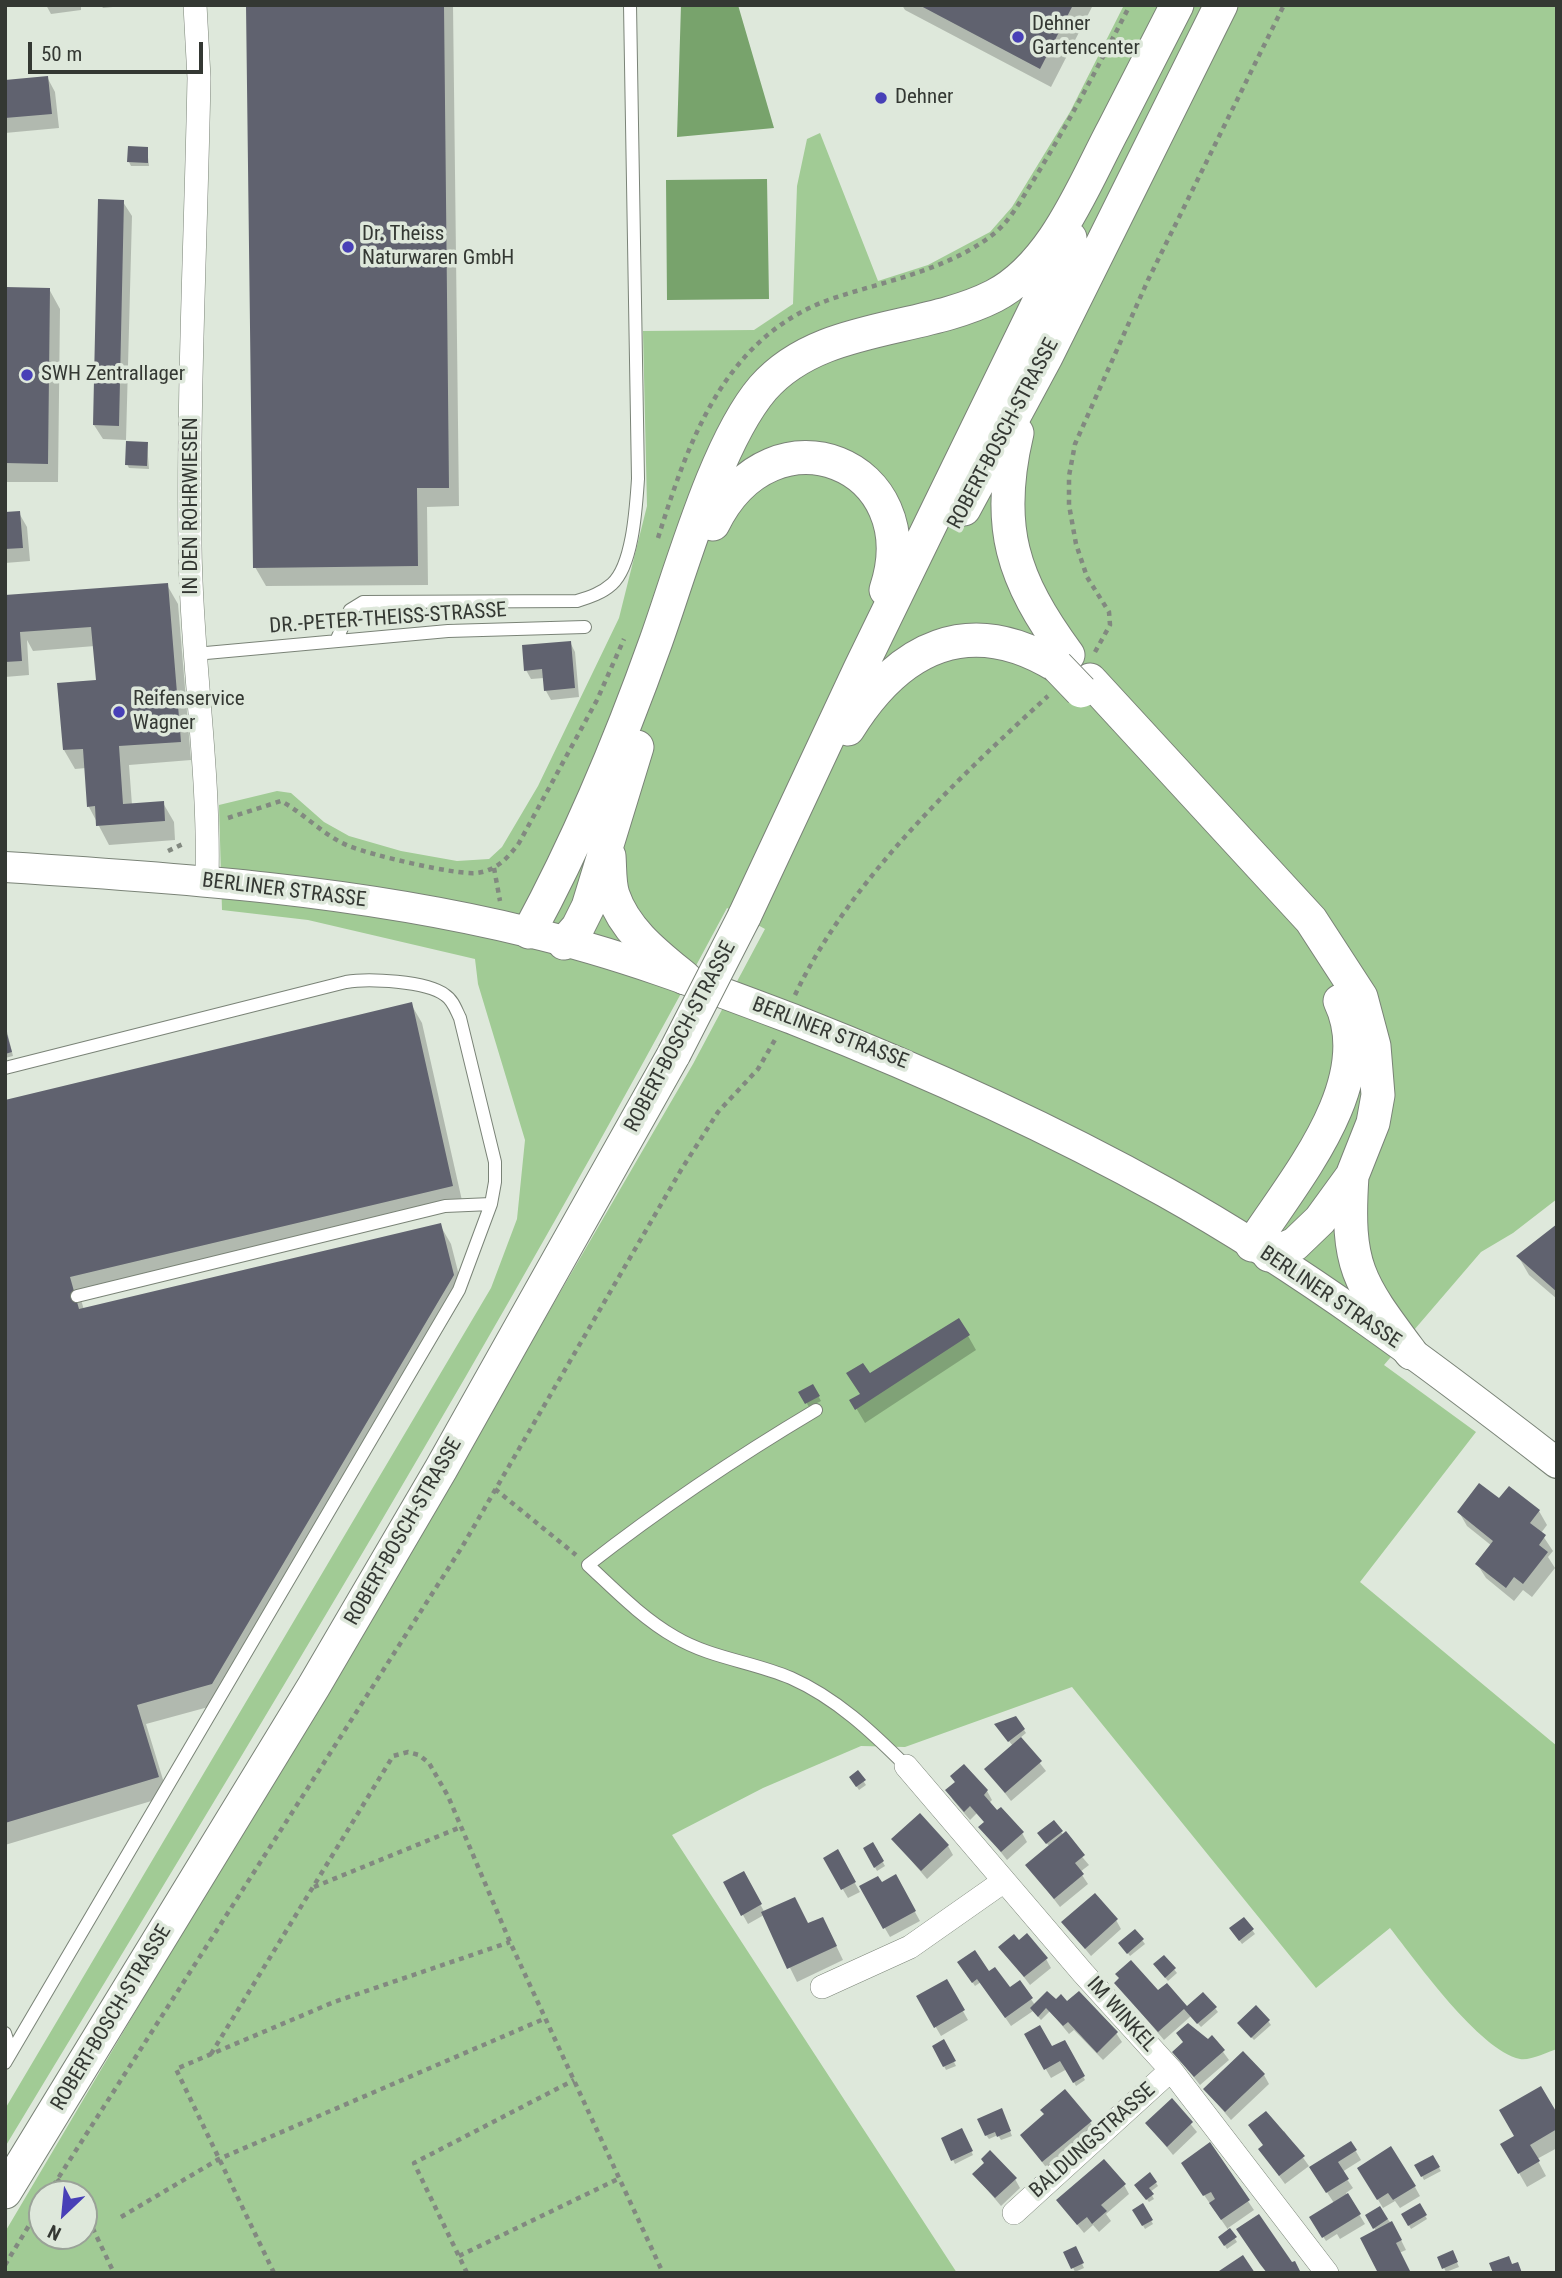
<!DOCTYPE html>
<style>
body{margin:0}
#map{position:relative;width:1562px;height:2278px;overflow:hidden;background:#dee8db;font-family:"Roboto Condensed",sans-serif}
canvas{display:block}
.frame{position:absolute;inset:0;border:7px solid #343833;pointer-events:none}
.north{position:absolute;left:28px;top:2180px;width:70px;height:70px;box-sizing:border-box;background:#dee8db;border:2px solid #9aa298;border-radius:50%;rotate:206deg;font-size:19px;font-weight:700;line-height:28px;text-align:center;color:#343833}
.north::after{content:'';display:block;margin:auto;width:24px;height:32px;background:#4840b7;clip-path:polygon(50% 0,100% 100%,50% 72%,0 100%)}
.scale{position:absolute;left:28px;top:42px;width:175px;height:32px;box-sizing:border-box;border:4px solid #343833;border-top:0;padding-left:9px;font-size:21px;line-height:24px;white-space:nowrap;color:#343833;-webkit-text-stroke:5px #dee8db;paint-order:stroke}
</style>
<div id="map">
<canvas width="1562" height="2278"></canvas>
<div class="frame"></div>
<div class="north">N</div>
<div class="scale">50 m</div>
</div>
<script>
const ctx = document.querySelector('canvas').getContext('2d');
ctx.lineJoin = 'round';
function fill(path, color) { ctx.fillStyle = color; ctx.fill(path, 'evenodd'); }
function trace(path, color, width, dash) { ctx.strokeStyle = color; ctx.lineWidth = width; ctx.lineCap = dash ? 'butt' : 'round'; ctx.setLineDash(dash || []); ctx.stroke(path); }
function drawText(font, color, halo, rows, align = 'center') {
  ctx.font = font + ' "Roboto Condensed",sans-serif'; ctx.lineWidth = 7; ctx.setLineDash([]); ctx.textBaseline = 'middle'; ctx.strokeStyle = halo; ctx.fillStyle = color; for (const [text, x, y, turn = 0] of rows) {
    ctx.save(); ctx.translate(x, y); ctx.rotate((+turn || 0) * Math.PI / 180); ctx.textAlign = isNaN(turn) ? turn : align; if (halo) ctx.strokeText(text, 0, 0); ctx.fillText(text, 0, 0); ctx.restore();
  }
}
const green = new Path2D(`
 M1124 5H1557V1199L1513 1233 1481 1252 1384 1365 1476 1432 1360 1582 1557 1746V2049C1547 2052 1530 2061 1520 2059 1479 2050 1417 1962 1390 1928L1316 1988 1072 1687 905 1747 861 1746 763 1788 672 1835 957 2273H5V2232L526 1351 693 1064 765 929 727 908C502 1330 253 1738 5 2147V2109L491 1288 517 1219 525 1140 478 984 475 959 308 920 222 910 219 805 277 791 291 793 324 822 349 836 401 851 457 861 489 859 502 847 538 786 619 618 647 506 643 331 754 330 793 304 797 186 807 139 820 133 878 281 928 265 990 232 1012 207 1070 112ZM42 2194H84V2236H42Z`);
const water = new Path2D(`
 M681 5H738L774 128 677 137Z
 M767 179 769 299 667 300 666 180Z`);
const shadow = new Path2D(`
 M46 5H81V10L51 14Z
 M101 5H132L103 8Z
 M248 5H453L459 506 427 507 428 585 266 586 255 567Z
 M902 5H1093L1051 87 905 10Z
 M47 77 55 92 59 128 5 133V82Z
 M147 149 149 166H131L129 162Z
 M123 202 132 216 126 440 103 439 94 425Z
 M5 289H49L60 309 58 482H5Z
 M147 444 149 469 129 468 127 464Z
 M19 513 27 527 30 561 5 563V514Z
 M167 585 178 604 191 760 129 765 132 805 163 803 174 822 175 840 109 845 89 807 86 768 75 769 64 750 98 682 95 646 33 651 27 640 29 675 5 677V597Z
 M570 642 575 652 579 697 551 700 546 691 544 678 531 679 526 670Z
 M411 1004 422 1023 463 1205 80 1296 84 1310 440 1225 451 1244 464 1295 223 1703 146 1724 168 1796 5 1845V1102Z
 M5 1023 13 1056 5 1058Z
 M1557 1227V1299L1529 1275 1518 1256Z
 M959 1320 976 1350 865 1423 852 1401Z
 M813 1386 821 1401 809 1407 801 1393Z
 M1499 1501 1539 1511 1547 1525 1541 1533 1553 1551 1548 1557 1555 1568 1532 1597 1523 1590 1514 1601 1486 1578 1477 1564 1492 1546 1467 1526 1459 1512Z
 M998 1728 1024 1730 1026 1733 1020 1738 1046 1771 1011 1801 987 1770 1013 1746Z
 M858 1773 866 1785 859 1790 851 1778Z
 M952 1777 987 1791 992 1800 989 1803 1022 1833 1027 1842 1007 1860 981 1827 986 1823 977 1813 970 1820 953 1800 948 1791 956 1784Z
 M1061 1832 1089 1865 1080 1872 1088 1884 1060 1907 1028 1866 1050 1847 1042 1838Z
 M893 1839 948 1846 953 1855 927 1879Z
 M873 1845 885 1866 877 1871 865 1849Z
 M837 1852 860 1892 848 1898 825 1859Z
 M743 1873 765 1913 830 1933 843 1960 797 1982 764 1915 748 1924 725 1883Z
 M895 1876 920 1921 890 1937 861 1887 881 1884Z
 M1244 1919 1255 1934 1242 1944 1234 1933Z
 M1116 1920 1121 1929 1091 1956 1064 1923Z
 M1142 1940 1145 1944 1130 1956 1123 1947Z
 M1019 1942 1046 1959 1051 1968 1030 1985 1001 1947Z
 M1164 1957 1177 1973 1168 1981 1157 1968Z
 M962 1967 989 1973 1010 1989 1019 1982 1035 2005 1067 2004 1116 2033 1122 2042 1103 2060 1074 2030 1069 2034 1050 2011 1041 2020 1033 2011 1011 2026 981 1982 975 1986Z
 M946 1981 968 2020 941 2036 918 1997Z
 M1116 1983 1158 1993 1186 2007 1215 2008 1218 2012 1201 2027 1191 2016 1164 2040Z
 M1268 2021 1271 2025 1254 2040 1242 2027Z
 M1198 2031 1208 2042 1212 2037 1229 2060 1200 2085 1174 2052Z
 M1026 2035 1052 2049 1064 2042 1085 2080 1076 2086 1067 2069 1051 2078Z
 M944 2042 956 2066 946 2070 934 2046Z
 M1264 2075 1269 2084 1231 2120 1205 2089Z
 M1172 2101 1197 2132 1173 2155 1147 2123Z
 M1003 2114 1012 2136 1001 2140 998 2135 989 2139 986 2135Z
 M1557 2117V2148L1537 2159 1546 2176 1527 2187 1503 2145Z
 M1090 2122 1095 2131 1048 2170 1022 2135Z
 M961 2130 973 2155 955 2164 953 2160Z
 M1284 2131 1309 2166 1285 2184 1266 2158Z
 M1351 2143 1361 2160 1342 2172 1353 2188 1346 2193 1365 2224 1340 2239 1337 2234 1326 2241 1311 2218 1334 2203 1317 2177Z
 M1210 2145 1254 2210 1228 2228 1237 2242 1227 2249 1220 2237 1229 2231 1188 2172Z
 M1433 2157 1441 2171 1424 2180 1417 2166Z
 M1359 2168 1415 2187 1420 2196 1400 2208 1395 2201 1383 2208Z
 M974 2174 1015 2179 1020 2188 1001 2206Z
 M1156 2183 1158 2186 1150 2192 1154 2199 1149 2202 1138 2189Z
 M1124 2185 1129 2194 1106 2214 1111 2221 1099 2232 1093 2225 1084 2233 1058 2201Z
 M1419 2205 1427 2219 1411 2229 1403 2215Z
 M1143 2206 1153 2224 1145 2229 1134 2210Z
 M1380 2208 1397 2232 1406 2250 1399 2253 1376 2231 1367 2216Z
 M1075 2248 1084 2268 1075 2272 1066 2253Z
 M1454 2256 1459 2267 1446 2272 1444 2268Z`);
const building = new Path2D(`
 M246 5H444L449 488H417L418 566 253 568Z
 M919 5H1073L1040 69Z
 M48 76 52 114 5 118V80Z
 M128 146 148 147V163L127 162Z
 M98 199 124 200 119 426 93 425Z
 M5 287 50 288 48 464 5 463Z
 M126 441 148 442 147 466 125 465Z
 M20 511 23 548 5 549V512Z
 M168 583 181 742 119 746 123 804 164 801 165 821 96 826 95 806 87 807 83 749 63 750 57 683 96 680 91 627 20 632 22 661 5 662V595Z
 M571 641 575 688 544 691 542 669 524 671 522 645Z
 M412 1002 453 1186 70 1277 79 1309 441 1223 454 1275 212 1684 137 1705 159 1777 5 1823V1100Z
 M5 1027 12 1052 5 1054Z
 M1557 1224V1292L1516 1256Z
 M959 1318 970 1335 855 1410 849 1400 860 1394 846 1373 863 1363 870 1373Z
 M813 1384 820 1396 805 1404 798 1392Z
 M1479 1483 1499 1498 1509 1486 1540 1510 1530 1523 1546 1535 1539 1545 1548 1552 1523 1584 1514 1577 1506 1588 1475 1564 1493 1541 1457 1512Z
 M1016 1716 1025 1729 1008 1742 994 1724Z
 M1021 1737 1042 1761 1005 1793 984 1769Z
 M964 1764 988 1790 984 1795 997 1810 1001 1807 1024 1832 1001 1852 978 1827 984 1822 970 1806 964 1812 945 1790 955 1782 950 1776Z
 M858 1770 866 1780 856 1787 849 1777Z
 M920 1813 949 1845 921 1871 891 1839Z
 M1054 1820 1063 1831 1046 1844 1037 1833Z
 M1066 1831 1085 1855 1075 1863 1084 1874 1054 1899 1025 1865Z
 M873 1842 884 1861 874 1868 863 1848Z
 M838 1849 856 1882 841 1890 823 1858Z
 M744 1871 762 1904 741 1916 723 1882Z
 M896 1874 916 1911 883 1929 859 1886 878 1876 882 1882Z
 M1095 1893 1118 1919 1085 1949 1061 1922Z
 M795 1897 808 1923 823 1917 837 1946 787 1969 761 1912Z
 M1244 1917 1254 1929 1239 1941 1229 1928Z
 M1135 1929 1144 1939 1127 1954 1118 1943Z
 M1027 1933 1048 1958 1024 1977 998 1947 1014 1934 1019 1940Z
 M975 1950 989 1971 995 1967 1010 1987 1020 1980 1033 1998 1005 2018 977 1979 972 1983 957 1962Z
 M1164 1955 1176 1968 1165 1978 1153 1964Z
 M1131 1960 1158 1990 1167 1983 1187 2006 1203 1992 1217 2007 1197 2024 1184 2009 1158 2032 1114 1983 1119 1978 1115 1974Z
 M947 1979 965 2010 934 2028 916 1996Z
 M1047 1991 1056 1999 1061 1994 1067 2001 1079 1991 1118 2032 1097 2053 1068 2022 1063 2026 1046 2008 1038 2017 1030 2008Z
 M1256 2005 1270 2020 1251 2038 1237 2023Z
 M1188 2023 1208 2039 1212 2035 1225 2050 1194 2077 1172 2052 1183 2042 1176 2033Z
 M1040 2025 1052 2046 1065 2040 1085 2076 1073 2083 1060 2061 1044 2070 1024 2034Z
 M944 2039 956 2061 943 2067 932 2046Z
 M1243 2051 1265 2074 1225 2112 1203 2089Z
 M1541 2086 1557 2113V2129L1530 2145 1540 2161 1518 2174 1500 2144 1514 2136 1499 2110Z
 M1065 2089 1092 2121 1042 2162 1020 2135 1044 2114 1040 2110Z
 M1172 2098 1193 2122 1167 2147 1145 2123Z
 M1002 2108 1011 2131 997 2137 995 2132 985 2136 977 2119Z
 M1266 2111 1305 2156 1279 2176 1258 2149 1263 2145 1248 2125Z
 M962 2128 973 2151 951 2161 941 2138Z
 M1351 2141 1357 2150 1338 2162 1349 2179 1326 2193 1309 2167Z
 M1210 2142 1250 2200 1221 2220 1209 2203 1215 2199 1211 2192 1203 2196 1181 2163Z
 M1391 2146 1416 2186 1393 2200 1388 2193 1377 2200 1357 2168Z
 M990 2150 1017 2178 995 2198 972 2174 984 2163 981 2159Z
 M1433 2155 1440 2167 1421 2177 1414 2165Z
 M1104 2159 1126 2184 1101 2205 1107 2211 1092 2224 1087 2217 1077 2225 1056 2200Z
 M1150 2172 1157 2182 1149 2188 1154 2194 1146 2200 1134 2185Z
 M1348 2193 1361 2214 1322 2238 1309 2217Z
 M1143 2203 1153 2220 1142 2226 1132 2210Z
 M1420 2203 1427 2215 1408 2226 1401 2214Z
 M1380 2206 1388 2219 1373 2229 1365 2215Z
 M1259 2214 1292 2262 1295 2261 1301 2273H1267L1260 2264 1236 2229Z
 M1392 2221 1402 2240 1396 2243 1411 2273H1378L1360 2238Z
 M1230 2228 1237 2237 1224 2246 1218 2237Z
 M1076 2246 1084 2263 1071 2269 1063 2252Z
 M1453 2250 1458 2262 1442 2269 1437 2257Z
 M1243 2255 1255 2273H1216Z
 M1509 2256 1512 2264 1518 2262 1522 2273H1493L1489 2263Z`);
const path = new Path2D(`
 M658 538C690 436 727 331 840 296 891 280 947 269 991 236 1009 223 1021 200 1033 181 1068 124 1099 65 1130 5
 M1095 652 1110 625 1109 612 1087 577 1076 544 1069 505V476L1075 444 1148 280 1284 5
 M228 818 281 801C305 814 324 836 349 846 371 855 455 875 476 873 496 871 508 858 519 843L597 700 624 639
 M168 851 185 843
 M494 868 500 901
 M795 995C849 881 956 780 1048 696
 M495 1489 576 1555
 M314 1887 461 1827
 M211 2054 393 1756 408 1752 419 1755 429 1763 448 1796 510 1942 663 2273
 M57 2179 70 2194
 M48 2194 462 1547 681 1170 718 1112 758 1069 776 1038
 M84 2210 114 2273
 M121 2217 219 2159 546 2018
 M459 2256 620 2178
 M5 2265 42 2204
 M274 2273 176 2069 334 2002 510 1942
 M467 2273 414 2163 574 2080`);
const service = new Path2D(`
 M336 641 350 610 363 602 577 601C590 597 602 593 612 584 633 565 636 507 638 479L630 5
 M195 654 448 631 585 627
 M5 1068 346 982C368 978 427 981 445 995 453 1000 456 1010 460 1018L495 1162V1182L491 1204 459 1290 5 2063
 M77 1296 445 1206 491 1204
 M816 1410C737 1457 661 1508 588 1565 615 1590 642 1618 675 1637 710 1658 754 1662 791 1678 836 1698 872 1732 906 1766
 M5 2033 11 2052`);
const minor = new Path2D(`
 M195 5 199 78C196 234 188 390 190 546 191 658 210 768 207 880
 M906 1766 1083 1973 1171 2070 1327 2273
 M822 1987 910 1947 1004 1881
 M1014 2213 1171 2070`);
const tertiary = new Path2D(`
 M5 867C181 878 357 890 528 932 619 953 708 987 795 1020 922 1070 1045 1125 1165 1192 1303 1269 1432 1366 1557 1463`);
const secondary = new Path2D(`
 M1017 433C995 526 1012 579 1068 655
 M964 509 1046 357 1221 5
 M713 524C773 401 928 464 886 590
 M1090 680 1311 920 1361 997 1374 1046 1378 1095 1373 1123 1352 1176 1320 1220 1295 1244 1269 1255
 M848 729C899 647 969 612 1057 666
 M609 856C610 868 609 883 613 895 625 931 657 955 685 978
 M744 917 860 669 1070 238
 M529 932C580 838 620 742 656 641 681 571 716 443 763 388 820 323 921 333 994 296 1054 265 1084 184 1114 128 1135 87 1156 46 1177 5
 M564 943 578 927 588 907 637 747
 M1352 1176C1346 1267 1358 1282 1411 1353
 M1252 1245C1294 1180 1379 1082 1340 1001
 M5 2192 314 1686 441 1469 674 1054`);
const secondaryBridge = new Path2D(`
 M1057 666 1081 691
 M674 1054 744 917`);
const markers = [
 [1018,37,7,"#4840b7"],
 [881,98,7,"#4840b7"],
 [348,247,7,"#4840b7"],
 [27,375,7,"#4840b7"],
 [119,712,7,"#4840b7"]
];
const poiNames = [
 ["Dehner",1032,25],
 ["Gartencenter",1032,49],
 ["Dehner",895,98],
 ["Dr. Theiss",362,235],
 ["Naturwaren GmbH",362,259],
 ["SWH Zentrallager",41,375],
 ["Reifenservice",133,700],
 ["Wagner",133,724]
];
const streetNames = [
 ["ROBERT-BOSCH-STRASSE",1004,434,-62],
 ["IN DEN ROHRWIESEN",192,506,-90],
 ["DR.-PETER-THEISS-STRASSE",388,619,-4],
 ["BERLINER STRASSE",284,891,7],
 ["BERLINER STRASSE",830,1034,21],
 ["ROBERT-BOSCH-STRASSE",681,1037,-62],
 ["BERLINER STRASSE",1330,1298,34],
 ["ROBERT-BOSCH-STRASSE",404,1532,-60],
 ["IM WINKEL",1121,2015,48],
 ["ROBERT-BOSCH-STRASSE",112,2018,-59],
 ["BALDUNGSTRASSE",1093,2141,-42]
];
fill(green, '#a1cb95');
fill(water, '#78a36c');
fill(shadow, '#0003');
fill(building, '#60626f');
trace(service, '#7a8377', 14);
trace(minor, '#7a8377', 24);
trace(tertiary, '#7a8377', 32);
trace(secondary, '#7a8377', 35);
trace(path, '#828980', 4.5, [5, 5]);
trace(service, '#fff', 12);
trace(minor, '#fff', 23);
trace(tertiary, '#fff', 30);
trace(secondary, '#fff', 33);
trace(secondaryBridge, '#7a8377', 35, []);
trace(secondaryBridge, '#fff', 33);
for (const [x, y, r, color] of markers) { const dot = new Path2D(); dot.arc(x, y, r, 0, 2 * Math.PI); ctx.fillStyle = color; ctx.fill(dot); trace(dot, '#dee8db', 2.5); }
drawText('21px', '#343833', '#dee8db', poiNames, 'left');
drawText('21px', '#343833', '#dee8db', streetNames);
</script>
